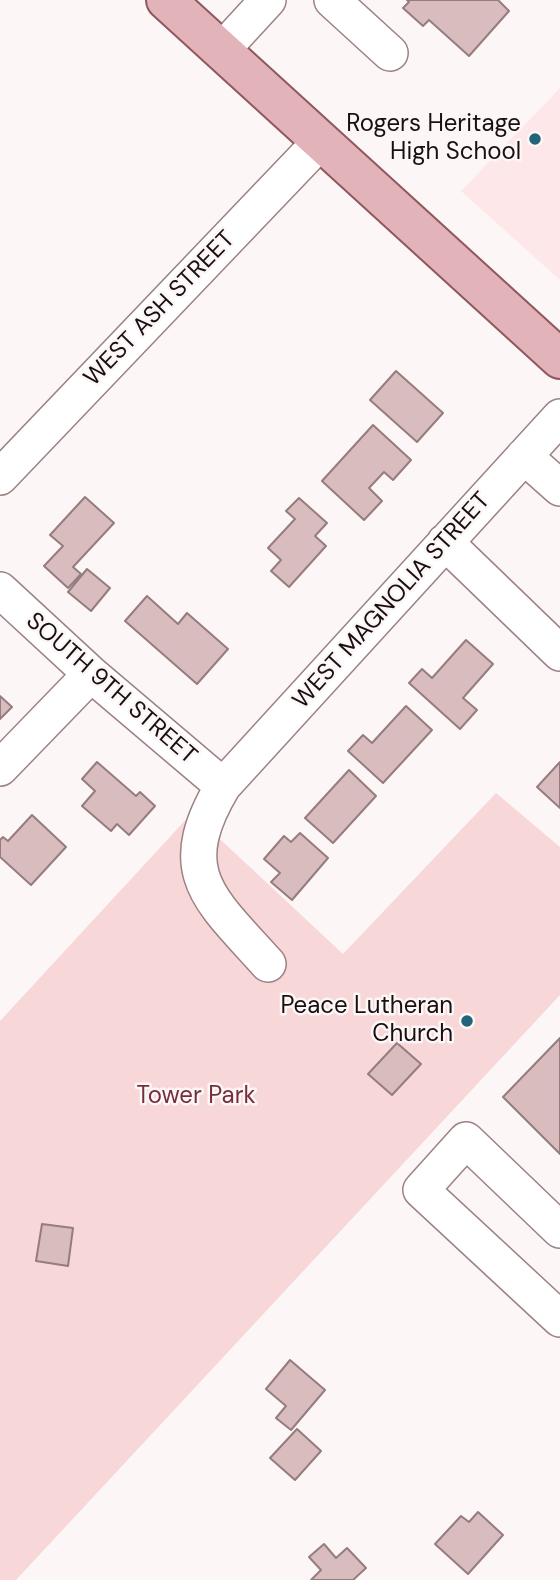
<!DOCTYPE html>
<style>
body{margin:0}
canvas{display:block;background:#fcf6f6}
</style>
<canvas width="560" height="1580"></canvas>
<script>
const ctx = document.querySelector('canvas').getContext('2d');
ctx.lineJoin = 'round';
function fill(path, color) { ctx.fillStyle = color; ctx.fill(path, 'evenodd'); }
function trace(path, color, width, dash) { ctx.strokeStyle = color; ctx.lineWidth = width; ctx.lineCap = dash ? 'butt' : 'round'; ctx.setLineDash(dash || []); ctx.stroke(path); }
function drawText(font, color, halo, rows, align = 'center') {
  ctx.font = font + ' "DM Sans",sans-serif'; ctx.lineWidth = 5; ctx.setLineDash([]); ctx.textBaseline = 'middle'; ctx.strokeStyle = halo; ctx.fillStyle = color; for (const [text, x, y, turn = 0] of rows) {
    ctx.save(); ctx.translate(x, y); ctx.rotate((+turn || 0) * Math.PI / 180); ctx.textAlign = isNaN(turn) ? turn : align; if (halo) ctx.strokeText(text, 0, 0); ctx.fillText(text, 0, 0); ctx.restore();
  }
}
const built = new Path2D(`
 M560 88V280L461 191Z`);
const green = new Path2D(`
 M496 793 560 847V995L16 1580H0V1021L192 813 343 954Z`);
const building = new Path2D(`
 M407 0H498L509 11 469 56 429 20 423 26 403 8 409 2Z
 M396 371 443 413 417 442 370 400Z
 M373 425 411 460 393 480 384 472 369 488 382 501 364 520 322 481Z
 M85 497 114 523 73 567 81 574 68 588 44 566 63 546 50 535Z
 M299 498 327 523 315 536 326 546 289 587 271 571 281 560 268 548 295 519 286 511Z
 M87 569 110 588 91 611 68 592Z
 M147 596 178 624 187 613 228 649 197 684 125 621Z
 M466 640 493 664 463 698 477 710 460 729 409 683 422 669 432 678Z
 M0 696 12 707 0 719Z
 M406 706 432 730 383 783 348 751 363 735 372 743Z
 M97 762 136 796 140 792 155 806 129 835 117 824 111 831 82 806 95 791 82 779Z
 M560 762V808L537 787Z
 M349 770 376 796 333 843 305 818Z
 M32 815 66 847 31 885 0 857V840L3 837 8 841Z
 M300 833 328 858 292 900 271 882 280 873 264 859 284 836 291 842Z
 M560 1038V1154L503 1097Z
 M397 1043 421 1064 392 1095 368 1074Z
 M42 1224 73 1228 68 1266 36 1261Z
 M290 1360 325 1390 291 1430 276 1418 286 1406 266 1389Z
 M297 1429 321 1451 295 1480 270 1458Z
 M478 1512 503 1535 468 1574 435 1544 461 1516 469 1522Z
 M324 1544 336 1558 347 1548 366 1568 353 1580H311L321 1570 309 1557Z`);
const minor = new Path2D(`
 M332 0 390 53
 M222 50 268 0
 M524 456 560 488
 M0 477 320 142
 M445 542 560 653
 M0 590 91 674 223 786
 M0 768 91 674
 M268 964C210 899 171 873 223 786L560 417
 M560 1230 466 1140 421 1190 560 1319`);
const major = new Path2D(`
 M166 0 560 359`);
const markers = [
 [535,139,7,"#246479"],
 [467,1021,7,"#246479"]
];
const poiNames = [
 ["Rogers Heritage",521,125],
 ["High School",521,153],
 ["Peace Lutheran",453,1007],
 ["Church",453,1035]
];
const streetNames = [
 ["WEST ASH STREET",160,309,-46],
 ["WEST MAGNOLIA STREET",392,601,-48],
 ["SOUTH 9TH STREET",111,689,41]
];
const parkNames = [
 ["Tower Park",196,1097]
];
fill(built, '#fee7e9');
fill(green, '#f8d7d9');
fill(building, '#d9bdbe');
trace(building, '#967c7e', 2);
trace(minor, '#9c8284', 38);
trace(major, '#8f585e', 42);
trace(minor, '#fff', 35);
trace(major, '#e2b3b8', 38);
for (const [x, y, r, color] of markers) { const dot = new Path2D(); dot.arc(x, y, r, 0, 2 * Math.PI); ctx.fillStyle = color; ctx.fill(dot); trace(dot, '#fcf6f6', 2.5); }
drawText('24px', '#190f10', '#fcf6f6', poiNames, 'right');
drawText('24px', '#190f10', '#fcf6f6', streetNames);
drawText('24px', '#762f3a', '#fcf6f6', parkNames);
</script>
